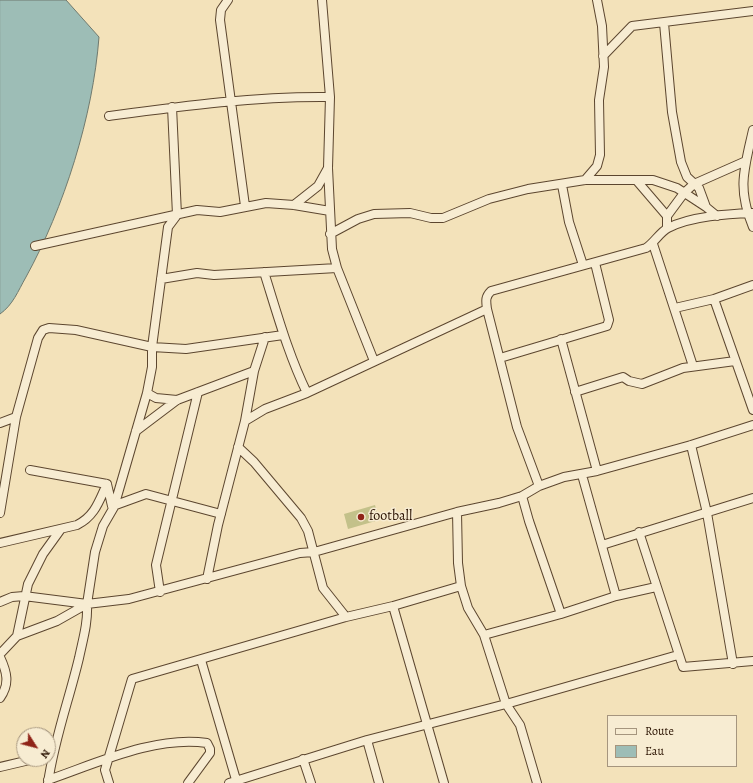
<!DOCTYPE html>
<style>
body{margin:0}
#map{position:relative;width:753px;height:783px;overflow:hidden;background:#f3e2ba;font-family:Alegreya,serif}
canvas{display:block}
.legend{position:absolute;left:607px;top:715px;width:130px;height:52px;box-sizing:border-box;background:#f7ecd2;border:1px solid #a5957e;margin:0;padding:5px 7px;list-style:none;font-size:12px;color:#2a1201}
.legend li{display:flex;align-items:center;gap:8px;height:20px}
.legend b{width:20px;border:1px solid #a5957e}
.north{position:absolute;left:16px;top:727px;width:40px;height:40px;box-sizing:border-box;background:#f7ecd2;border:1px solid #a5957e;border-radius:50%;rotate:126deg;font-size:11px;font-weight:700;line-height:16px;text-align:center;color:#2a1201}
.north::after{content:'';display:block;margin:auto;width:14px;height:18px;background:#8f2418;clip-path:polygon(50% 0,100% 100%,50% 72%,0 100%)}
</style>
<div id="map">
<canvas width="753" height="783"></canvas>
<ul class="legend">
<li><b style="height:5px;background:#f7ecd2"></b>Route</li>
<li><b style="height:11px;background:#9dbdb6"></b>Eau</li>
</ul>
<div class="north">N</div>
</div>
<script>
const ctx = document.querySelector('canvas').getContext('2d');
ctx.lineJoin = 'round';
function fill(path, color) { ctx.fillStyle = color; ctx.fill(path, 'evenodd'); }
function trace(path, color, width, dash) { ctx.strokeStyle = color; ctx.lineWidth = width; ctx.lineCap = dash ? 'butt' : 'round'; ctx.setLineDash(dash || []); ctx.stroke(path); }
function drawText(font, color, halo, rows, align = 'center') {
  ctx.font = font + ' Alegreya,serif'; ctx.lineWidth = 3; ctx.setLineDash([]); ctx.textBaseline = 'middle'; ctx.strokeStyle = halo; ctx.fillStyle = color; for (const [text, x, y, turn = 0] of rows) {
    ctx.save(); ctx.translate(x, y); ctx.rotate((+turn || 0) * Math.PI / 180); ctx.textAlign = isNaN(turn) ? turn : align; if (halo) ctx.strokeText(text, 0, 0); ctx.fillText(text, 0, 0); ctx.restore();
  }
}
const green = new Path2D(`
 M375 505 379 520 348 529 344 514Z`);
const water = new Path2D(`
 M0 0H66L99 37C93 116 64 208 26 277 18 291 13 305 0 314Z`);
const street = new Path2D(`
 M228 0 221 10 220 20 245 206
 M322 0 330 97 328 168 332 249 337 268 374 361
 M664 23 672 112 681 162 687 177 699 188 706 207 717 216
 M603 56 632 26 753 11
 M109 116C183 106 256 96 330 97
 M753 130C744 170 737 188 753 227
 M585 180 597 166 600 155 599 100 604 67 602 26 597 0
 M637 181 667 216
 M562 185 569 222 583 265
 M294 205 318 186 328 168
 M667 228V216L684 193 694 184 746 161
 M330 234 358 219 374 214 410 213 431 218H443L489 199 528 189 585 180H653L677 188 706 207
 M653 244 693 366
 M35 246 197 210 220 212 266 203 294 205 330 211
 M264 272C277 313 288 354 307 393
 M161 279 197 273 214 275 337 268
 M714 299 753 410
 M675 308 714 299 753 285
 M561 339 597 471
 M500 358 607 326 609 320 595 263
 M575 392 623 377 629 381 642 384 683 368 735 361
 M147 393 156 398 177 400
 M245 421 254 371 265 337
 M0 423 16 417
 M136 431 177 400 254 371
 M691 445 707 513 733 664
 M238 447 254 462 301 518 308 531 323 588 346 617
 M30 470 107 484 112 506
 M582 475 616 596
 M539 486 517 427 487 309C486 301 485 297 491 291L646 248C654 243 660 232 668 228 691 216 728 214 753 213
 M522 496 529 521 561 614
 M113 506 146 494 221 514
 M457 512 458 563 461 586 468 608 484 635 506 704 520 725 537 783
 M0 513 16 417 38 338 43 330 49 328 76 330 152 347 186 349 283 335
 M639 532 683 667 753 661
 M0 543 77 525C95 516 99 501 107 484
 M602 545 753 498
 M207 579 218 525 245 421 265 409 307 393 487 309
 M160 592 156 565 198 392
 M0 602 12 597 24 596 87 604C88 623 83 639 79 658 69 700 54 740 48 783
 M87 604 95 552 103 526 114 507 147 393 152 367V347L168 227 177 215 172 107
 M393 606 444 783
 M484 635 561 614 616 596 656 587
 M17 636 28 584 43 554 61 529
 M0 654 17 636 57 621 87 604 129 599 300 553 314 552 457 512 499 503 522 496 539 486 564 477 597 471 691 445 753 425
 M0 657C7 672 10 684 0 698
 M201 660 237 783
 M367 740 379 783
 M303 759 311 783
 M0 767 34 759
 M48 780C95 764 156 735 207 743L210 749V753L188 783
 M109 783 105 770 132 679 346 617 393 606 461 586
 M229 783 367 740 506 704 678 655`);
const markers = [
 [361,517,4,"#8f2418"]
];
const poiNames = [
 ["football",369,517]
];
fill(green, '#c3c18a');
fill(water, '#9dbdb6');
trace(water, '#6f796e', 1);
trace(street, '#5c462f', 10);
trace(street, '#f7ecd2', 8);
for (const [x, y, r, color] of markers) { const dot = new Path2D(); dot.arc(x, y, r, 0, 2 * Math.PI); ctx.fillStyle = color; ctx.fill(dot); trace(dot, '#f7ecd2', 1.5); }
drawText('14px', '#2a1201', '#f7ecd2', poiNames, 'left');
</script>
